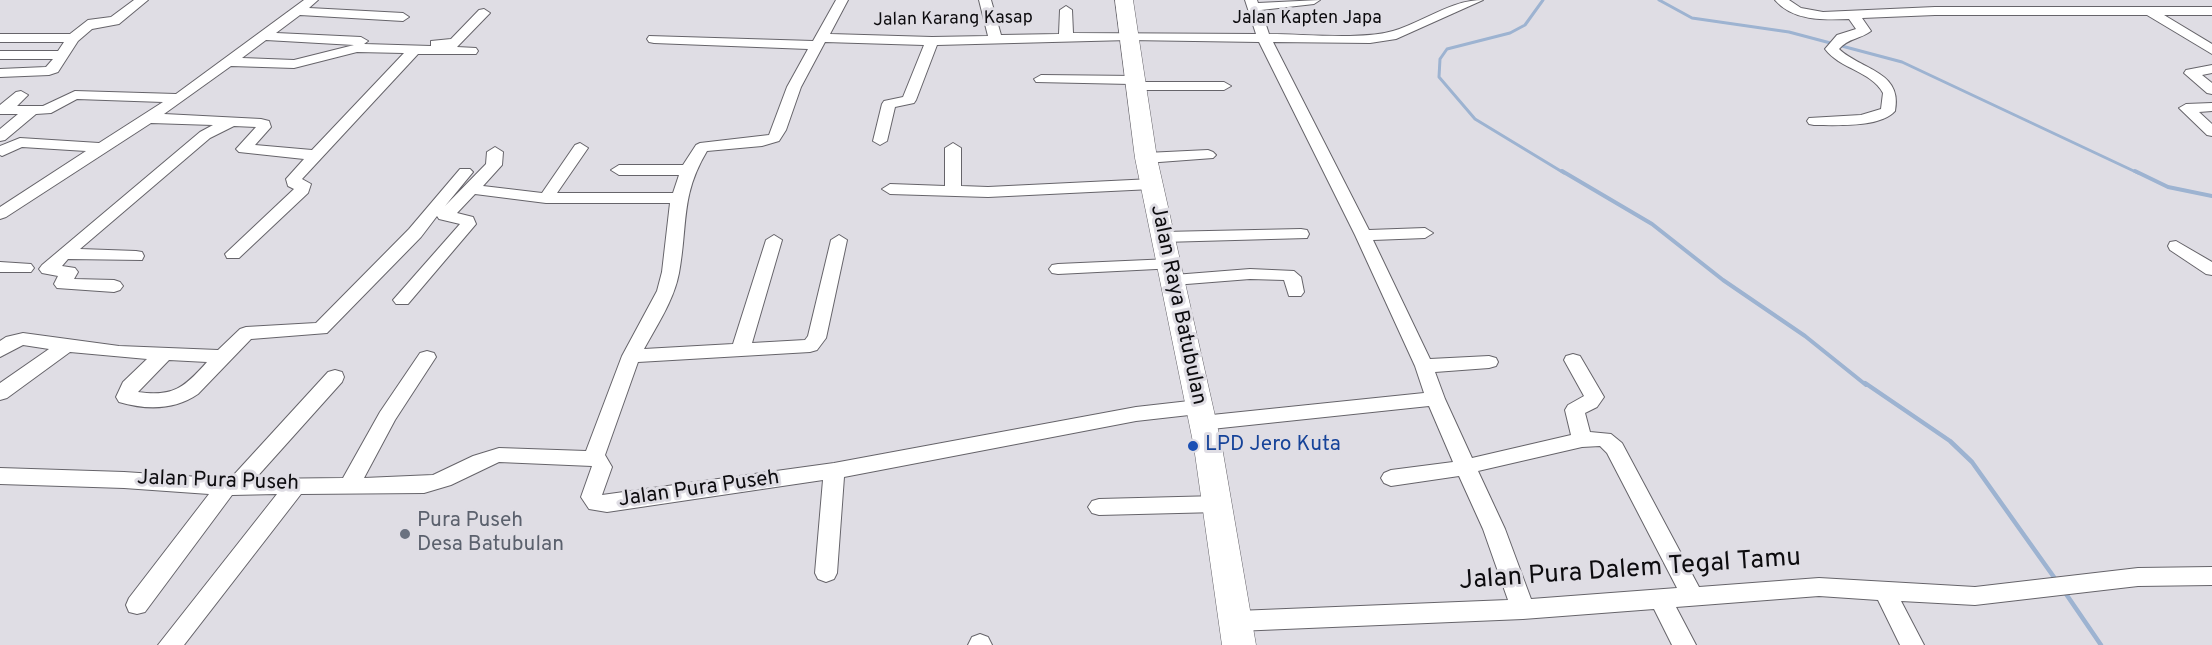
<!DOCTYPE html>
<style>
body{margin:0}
canvas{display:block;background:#dfdde4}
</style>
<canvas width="2212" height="645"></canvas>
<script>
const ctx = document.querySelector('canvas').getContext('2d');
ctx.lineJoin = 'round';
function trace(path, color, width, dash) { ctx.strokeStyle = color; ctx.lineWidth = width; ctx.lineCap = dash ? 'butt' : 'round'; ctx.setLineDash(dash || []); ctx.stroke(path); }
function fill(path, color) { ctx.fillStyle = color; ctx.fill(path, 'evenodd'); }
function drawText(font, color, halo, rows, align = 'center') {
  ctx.font = font + ' Overpass,sans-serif'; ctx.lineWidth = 6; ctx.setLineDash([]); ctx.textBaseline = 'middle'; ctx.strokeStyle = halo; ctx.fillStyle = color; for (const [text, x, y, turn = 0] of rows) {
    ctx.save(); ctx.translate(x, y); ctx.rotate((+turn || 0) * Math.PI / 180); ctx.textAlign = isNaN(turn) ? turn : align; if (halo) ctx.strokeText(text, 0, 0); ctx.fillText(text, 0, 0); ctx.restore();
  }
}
const streamFar2 = new Path2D(`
 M1543 0 1525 25 1510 33 1447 49 1440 59 1439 77 1475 119 1564 173
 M1659 0 1692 18 1789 32 1902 62 2138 173`);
const streamFar1 = new Path2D(`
 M1562 171 1652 224 1723 280 1805 336 1866 385
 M2135 171 2168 187 2212 196`);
const stream = new Path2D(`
 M1865 383 1950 441 1972 462 2056 580
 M2064 591 2101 645`);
const minor = new Path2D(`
 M134 0H148L119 24 92 29 78 41 58 72 49 75 0 77V69L46 67 53 59H0V51H58L64 42H0V34H70L88 20 111 17Z
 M304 0H318L309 8 403 13 409 17 403 21 300 15 276 33 361 37 368 41 364 44 431 46V41L451 39 479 10 484 9 490 13 457 47 476 48 478 51 476 54H418L302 179 311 184 308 193 239 258H227L225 254 294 189 288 186 286 179 304 159 239 152 236 149 256 127 234 126 210 138 80 249 136 251 142 252 144 256 142 260 68 259 62 266 75 268 78 272 74 279 114 280 120 282 123 286 120 290 114 292 57 288 54 284 58 276 42 273 39 269 42 265 200 132 213 125 151 123 6 217 0 219V207L86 151 22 147 2 156 0 155V146L20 138 99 143 163 102 77 99 51 113 36 114 5 140 0 141V129L18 114H0V105L16 92 21 91 28 95 17 106H43L75 91 176 94ZM266 40 354 45 294 60 242 58ZM357 52 404 53 312 150 255 145 271 127 269 121 261 119 164 114 231 66 294 68Z
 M836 0H848L830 34 932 37 988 36 979 0H991L1001 35 1059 34 1060 10 1066 6 1072 10 1073 33 1256 34 1245 0H1257L1258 3 1320 0 1314 4 1261 10 1269 34C1303 34 1362 40 1393 31 1424 22 1450 0 1483 0L1396 39 1370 43 1273 42 1369 230 1425 228 1433 233 1425 238 1373 240 1430 359 1489 356 1496 358 1498 362 1496 366 1489 368 1435 372 1445 399 1472 458 1571 435 1565 410 1568 405 1584 396 1564 360 1566 356 1573 354 1580 356 1604 397 1597 407 1585 413 1590 432 1611 434 1622 443 1699 587 1819 578 1975 587 2138 568 2212 567V585L2138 586 1975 605 1901 601 1924 645H1900L1878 600 1819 596 1676 607 1696 645H1672L1654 609 1523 619 1237 631 1229 628 1225 621 1229 614 1237 611 1508 600 1483 529 1459 476 1391 486 1384 483 1381 478 1384 473 1391 470 1453 462 1429 406 1202 430 1195 428 1192 423 1195 418 1202 416 1424 393 1415 366 1355 235 1259 42 1129 40 937 45 916 100 914 103 895 107 887 141 880 145 873 141 882 104 884 101 903 97 924 45 825 42 801 87 786 130 779 141 762 146 707 151C680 196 688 225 679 273 674 300 657 325 644 349L733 344 766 240 774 235 782 240 752 343 805 340 808 336 831 240 839 235 847 240 826 338 817 350 810 352 638 362 605 455 612 467 602 495 834 463 1136 407 1198 400 1205 402 1208 407 1205 412 1198 414 1136 421 844 477 837 573 834 579 826 582 818 579 815 573 823 480 607 512 589 509 581 497 592 466 499 462 451 485 424 493 301 494 184 645H158L277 494 232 495 145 612 137 614 129 612 126 605 129 598 209 494 124 488 0 484V468L124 472 230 479 328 372 335 370 342 372 344 377 342 382 255 479 343 478 380 412 420 353 427 351 434 353 436 357 395 420 364 478 433 475 473 456 499 448 586 451 622 356 657 291 662 272 670 203H546L475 194 457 213 473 217 476 224 408 304H396L393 300 460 224 439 219 437 216 421 237 327 333 251 339 198 394C175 410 146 410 119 402L116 397 123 382 147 359 70 352 7 398 0 400V383L49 349 23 345 0 357V341L6 337 23 333 119 346 218 350 240 329 246 327 316 323 409 229 460 169H470L473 172 445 206 486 164 487 152 495 147 503 152 502 165 483 186 542 193 575 145 580 143 588 148 557 193H673L679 175H619L611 170 619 165H683L696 145 700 143 769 135 787 87 808 49 654 43 649 42 647 39 649 36 813 41ZM169 360 207 362C184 388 173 397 138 392ZM1600 446 1607 453 1677 588 1531 599 1505 529 1478 471 1582 447Z
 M1775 0H1789L1801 8 1823 12 1935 7H2212V15H2164L2212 44V54L2147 15H1935L1862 18 1871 31C1861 39 1848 38 1839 49 1861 70 1903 71 1895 111 1880 128 1836 125 1814 125L1809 124 1807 121 1809 118 1861 115 1881 109 1883 93C1871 71 1840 69 1825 49L1837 35 1856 29 1849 19C1823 20 1793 21 1775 0Z
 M2212 65V73L2202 75 2212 83V94L2207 93 2184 73 2186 70Z
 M1041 75 1136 76 1141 77 1142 82H1224L1231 86 1224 90H1137L1132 89 1131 84 1036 82 1034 79Z
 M2212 103V111L2199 112 2212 124V136L2207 135 2179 108 2186 104Z
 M953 143 961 148V186L988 187 1152 179 1160 184 1152 189 988 197 890 194 882 189 890 184 945 186V148Z
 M1208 150 1213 152 1216 155 1213 158 1146 163 1138 158 1146 153Z
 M1301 229 1307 230 1309 234 1307 238 1163 242 1155 237 1163 232Z
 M2176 241 2212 262V275L2206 274 2170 250 2168 246 2170 242Z
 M1170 259 1176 260 1179 264 1176 268 1058 274 1052 273 1049 269 1052 265 1058 264Z
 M0 262 31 264 34 268 31 272H0Z
 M1250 269 1294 271 1301 277 1304 292 1301 296H1289L1284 280 1250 279 1174 285 1168 284 1165 280 1168 276 1174 275Z
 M1218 496 1225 498 1229 504 1225 510 1218 512 1099 515 1092 513 1088 507 1092 501 1099 499Z
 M980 634 988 637 992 645H968L972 637Z`);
const highway = new Path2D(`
 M1115 0H1133L1157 158 1222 447 1256 645H1222L1194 447 1135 158Z`);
const markers = [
 [1193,446,6,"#1a4fb4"],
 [405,534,6,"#6b7280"]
];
const farStreetnames = [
 ["Jalan Kapten Japa",1307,19],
 ["Jalan Karang Kasap",953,20,-1]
];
const streetNames = [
 ["Jalan Raya Batubulan",1177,305,78],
 ["Jalan Pura Puseh",218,482,2],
 ["Jalan Pura Puseh",699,490,-8]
];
const transitNames = [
 ["LPD Jero Kuta",1205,446]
];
const worshipNames = [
 ["Pura Puseh",417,522],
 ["Desa Batubulan",417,546]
];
const nearStreetnames = [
 ["Jalan Pura Dalem Tegal Tamu",1630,571,-4]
];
trace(streamFar2, '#9db3d1', 3);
trace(streamFar1, '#9db3d1', 4);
trace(stream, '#9db3d1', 4.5);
trace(minor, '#66646a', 2);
trace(highway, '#66646a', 1);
fill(minor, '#fff');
fill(highway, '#fff');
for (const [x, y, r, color] of markers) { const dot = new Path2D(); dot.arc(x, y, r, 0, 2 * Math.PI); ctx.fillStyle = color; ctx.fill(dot); trace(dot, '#dfdde4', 2); }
drawText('18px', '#0d0c0f', '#dfdde4', farStreetnames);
drawText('21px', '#0d0c0f', '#dfdde4', streetNames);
drawText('21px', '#164399', '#dfdde4', transitNames, 'left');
drawText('21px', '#5b616d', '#dfdde4', worshipNames, 'left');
drawText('26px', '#0d0c0f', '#dfdde4', nearStreetnames);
</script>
